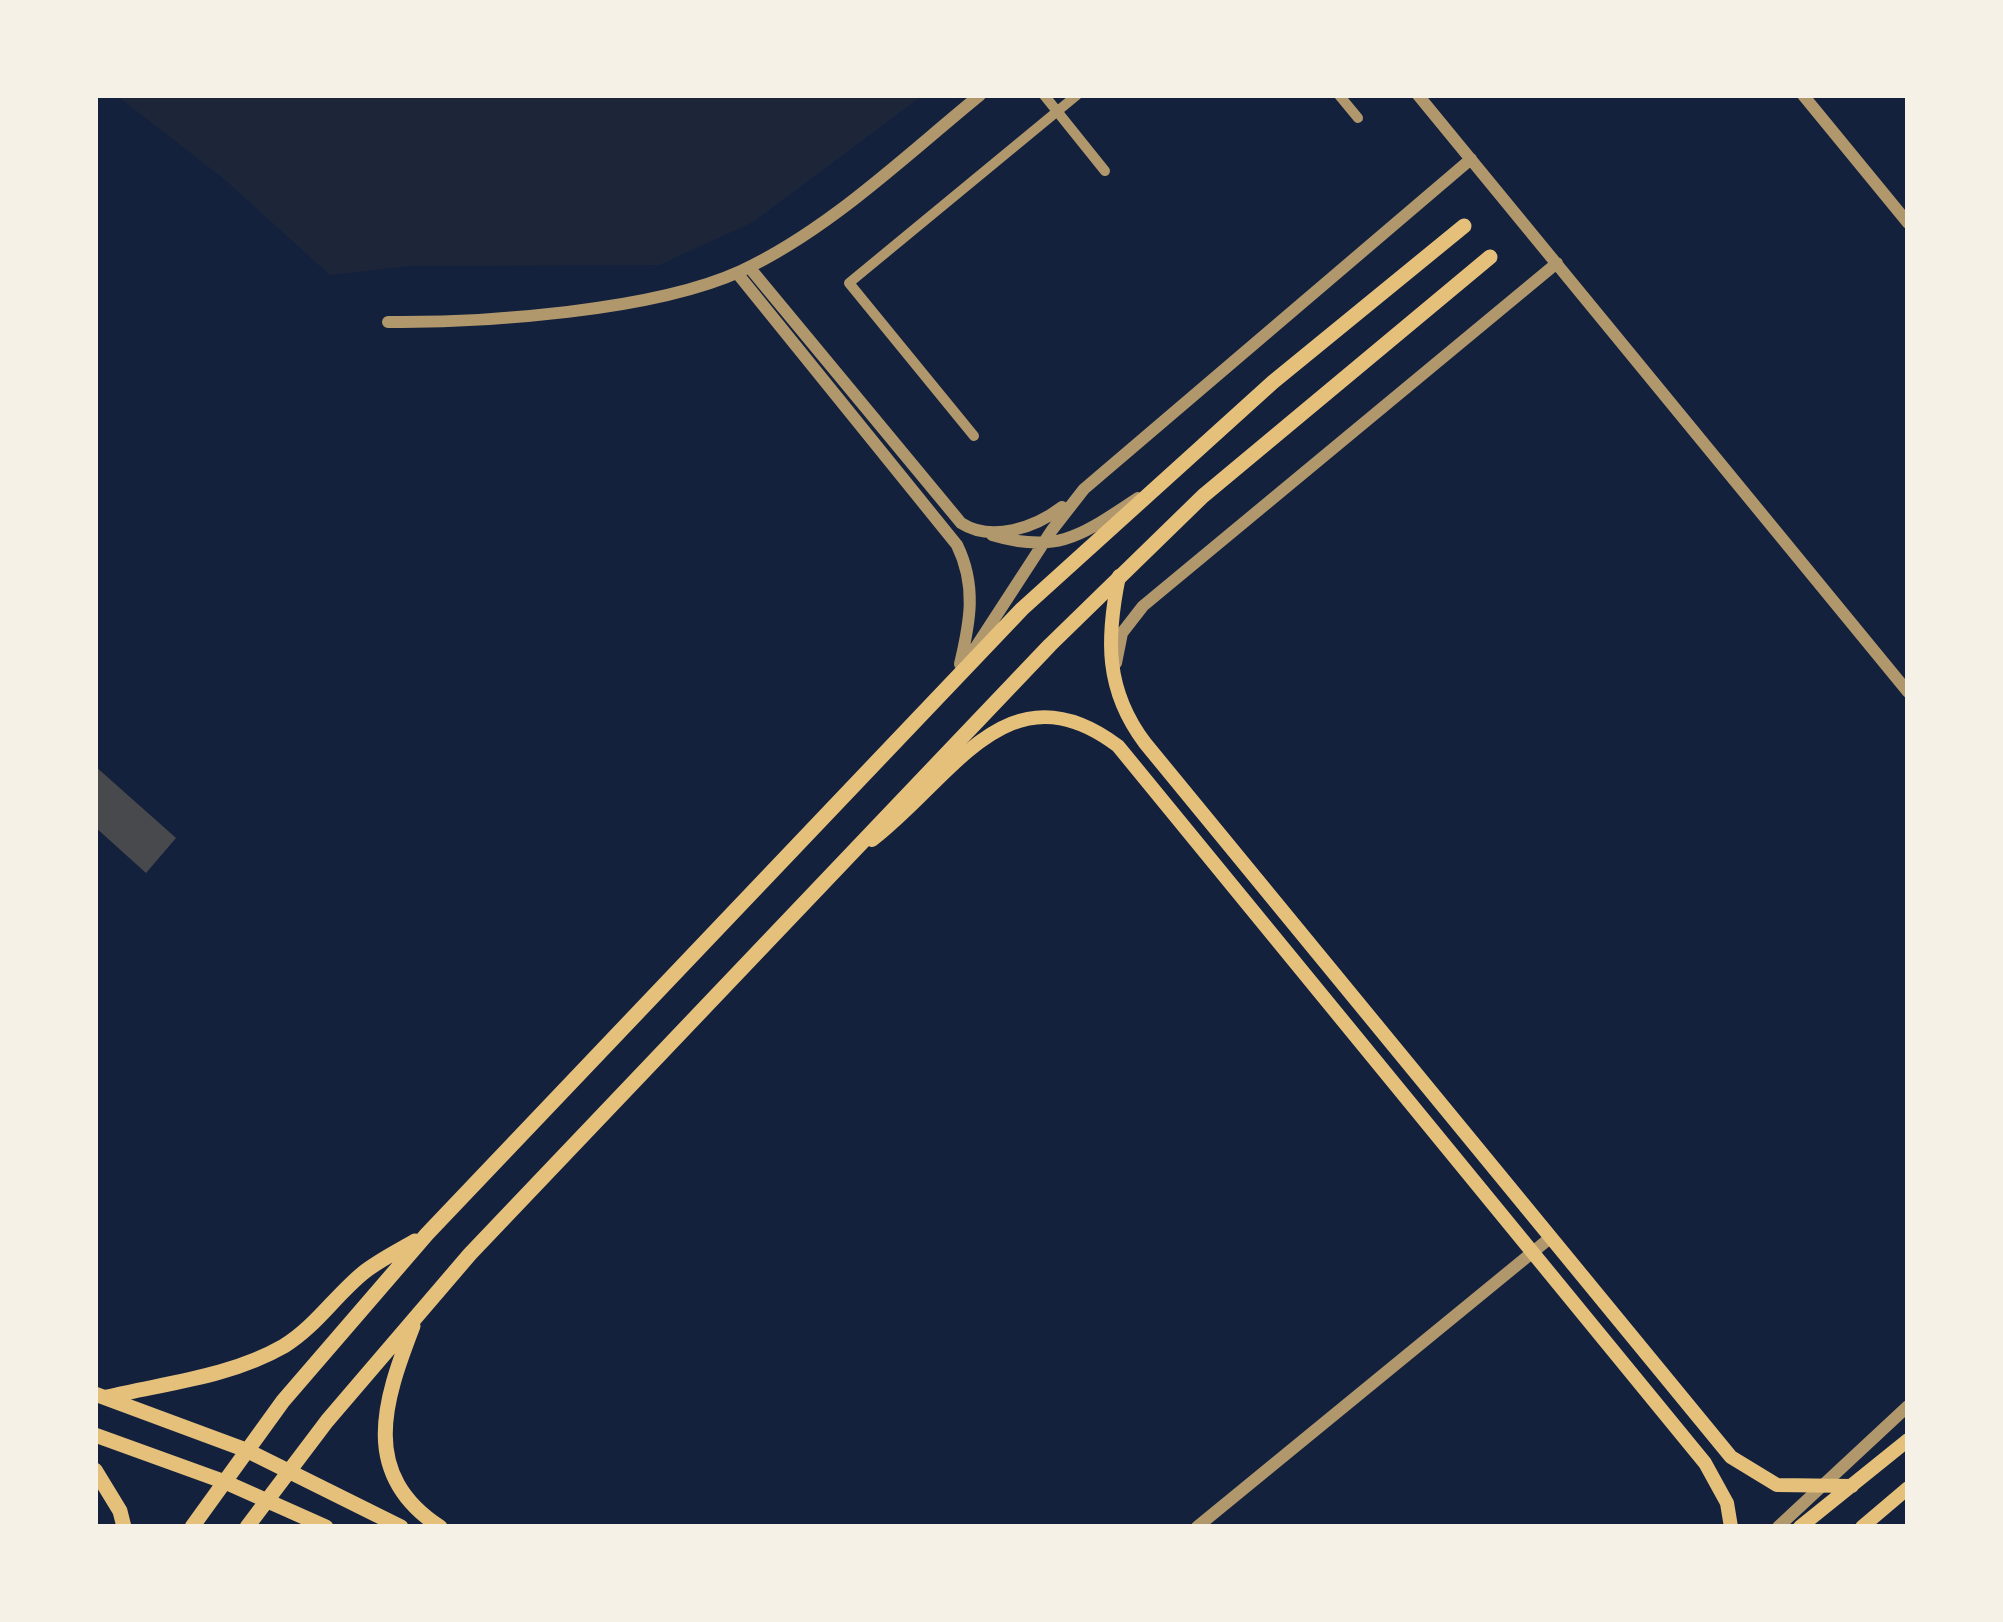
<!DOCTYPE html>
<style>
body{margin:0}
#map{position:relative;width:2003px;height:1622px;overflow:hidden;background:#14213d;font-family:"Archivo Narrow",sans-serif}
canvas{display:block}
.frame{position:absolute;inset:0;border:98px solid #f6f1e7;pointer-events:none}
</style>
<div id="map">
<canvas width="2003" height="1622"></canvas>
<div class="frame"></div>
</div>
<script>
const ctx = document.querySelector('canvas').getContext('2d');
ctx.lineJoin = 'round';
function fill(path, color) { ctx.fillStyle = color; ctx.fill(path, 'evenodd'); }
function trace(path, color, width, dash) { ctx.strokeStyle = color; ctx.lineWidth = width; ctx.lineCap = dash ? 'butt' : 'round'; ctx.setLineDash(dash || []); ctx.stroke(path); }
const green = new Path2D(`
 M116 95H923L753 222 659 265 408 266 330 275 224 179Z`);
const building = new Path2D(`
 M95 766 176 838 146 873 95 827Z`);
const minor = new Path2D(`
 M1044 95 1105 171
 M1339 95 1358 118
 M974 436 849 283 1077 95`);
const tertiary = new Path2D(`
 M1418 95 1908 692
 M1803 95 1908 223
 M749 267 961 523C992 543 1036 527 1062 507
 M737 273 957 545C977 586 970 622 960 664
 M388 322C484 323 654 311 741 271 829 230 905 156 980 95
 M992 535C1059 555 1083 534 1138 498
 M968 659 1052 530 1084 489 1471 159
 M1116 663 1122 633 1143 606 1557 263
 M1197 1527 1550 1238
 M1778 1527 1908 1406`);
const secondary = new Path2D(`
 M1119 576C1106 639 1105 690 1145 743L1731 1457 1777 1485 1852 1486
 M872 840C953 778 1008 663 1118 746L1705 1463 1727 1503 1731 1527
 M1800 1527 1908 1440
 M1862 1527 1908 1488`);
const primary = new Path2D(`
 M413 1326C384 1401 359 1474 440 1527
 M95 1394 246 1450 401 1527
 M107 1397C166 1383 230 1377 284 1346 315 1327 335 1296 363 1273 378 1261 398 1251 415 1241
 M95 1435 225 1482 326 1527
 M95 1470 120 1511 124 1527
 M192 1527 283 1401 427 1234 1022 609 1273 382 1464 226
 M247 1527 327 1421 470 1254 1050 645 1203 496 1490 257`);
fill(green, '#1d2539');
fill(building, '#48494c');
trace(minor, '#b1986c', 10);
trace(tertiary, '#b1986c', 12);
trace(secondary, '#e5c07b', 14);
trace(primary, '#e5c07b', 15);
</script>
